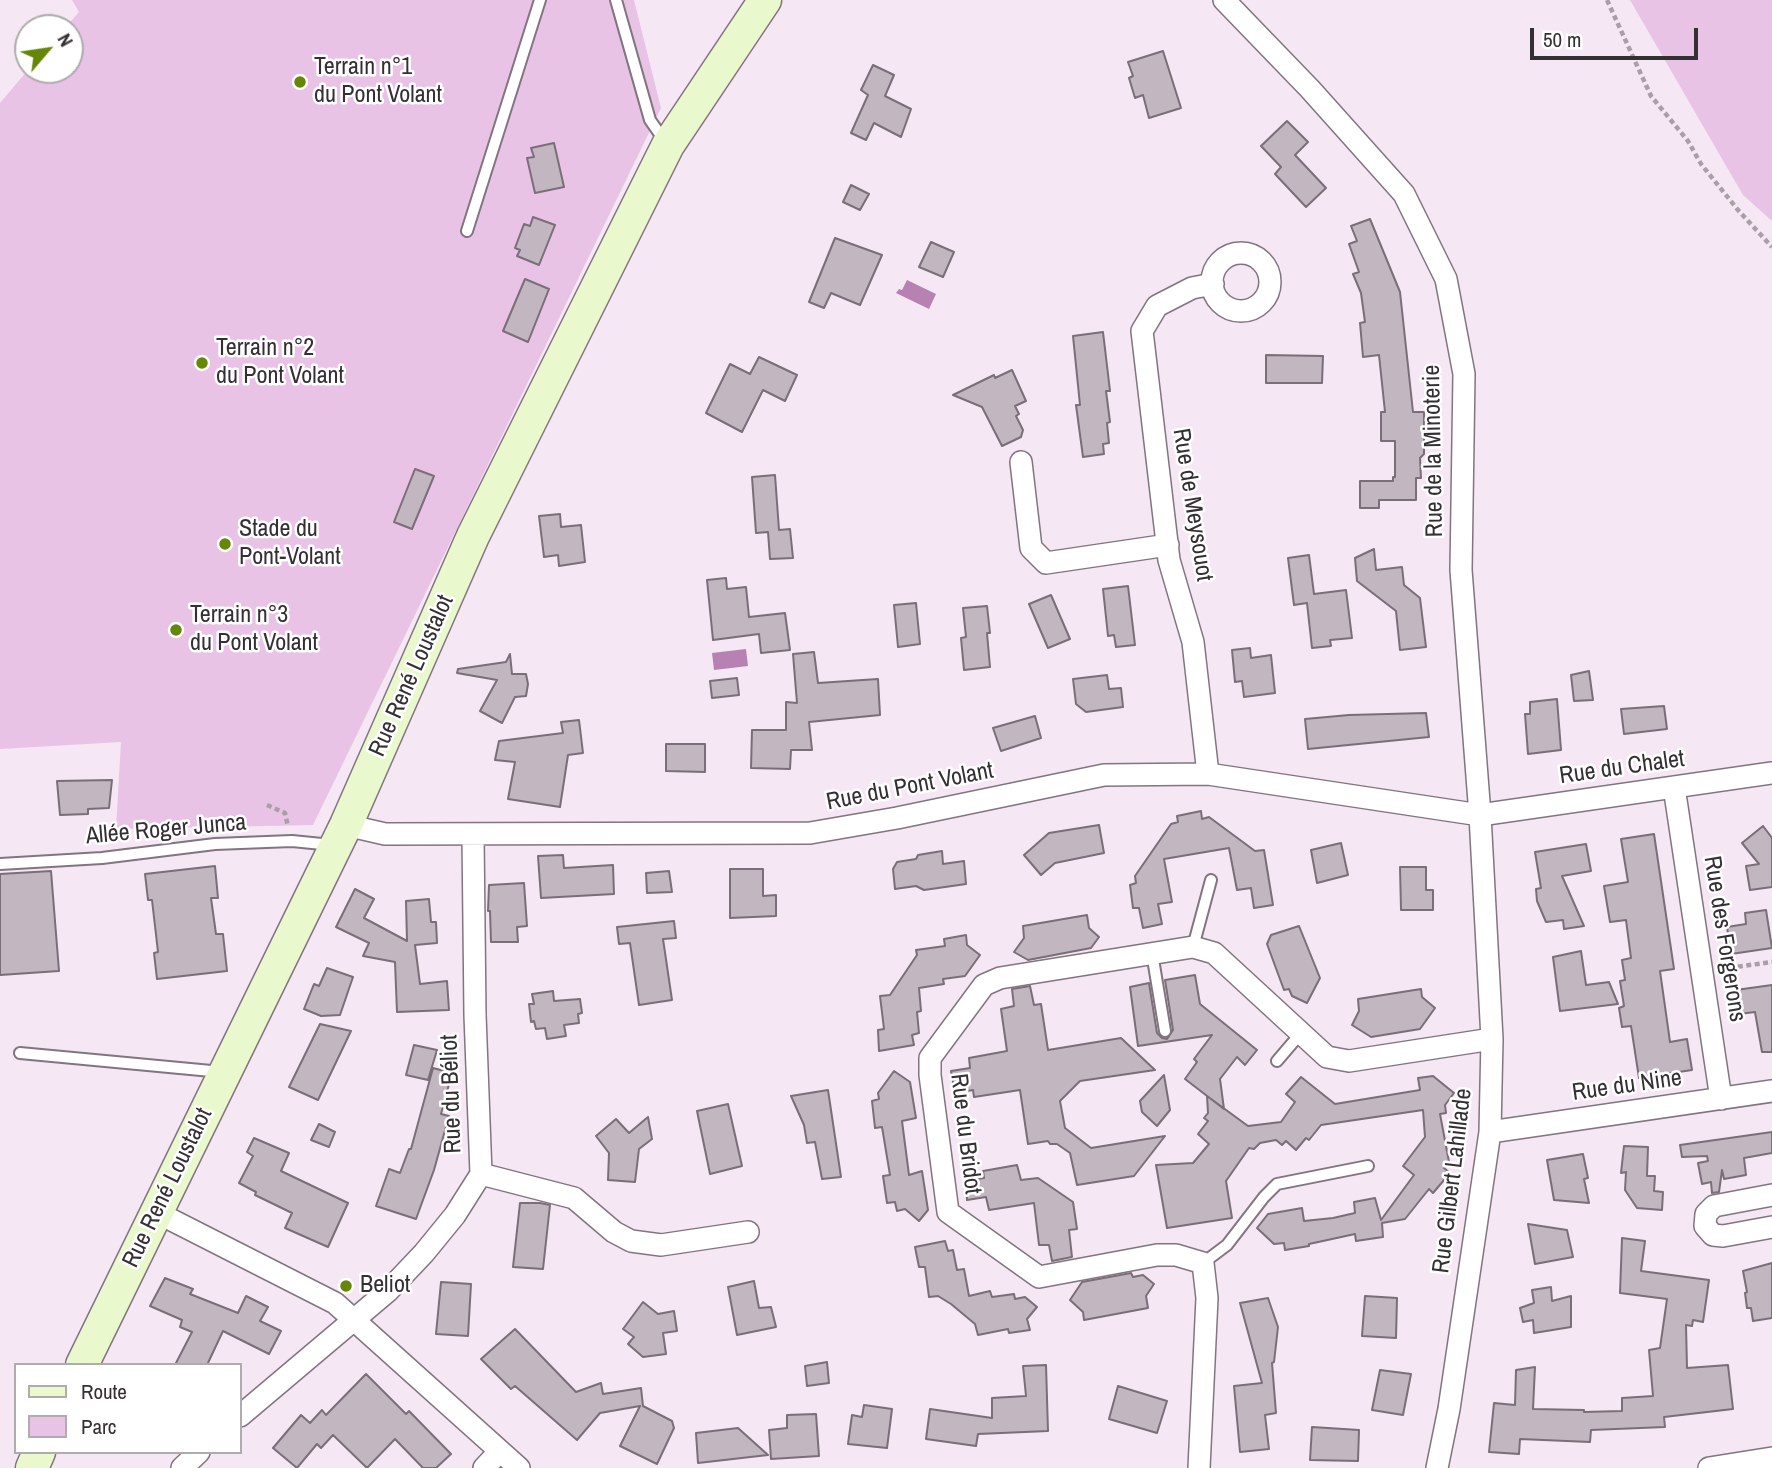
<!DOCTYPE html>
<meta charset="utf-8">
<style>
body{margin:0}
#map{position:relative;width:1772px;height:1468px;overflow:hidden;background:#f5e7f3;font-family:"Archivo Narrow",sans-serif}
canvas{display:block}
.legend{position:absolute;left:14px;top:1363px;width:228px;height:91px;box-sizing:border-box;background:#fff;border:2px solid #aeacad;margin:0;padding:9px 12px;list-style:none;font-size:21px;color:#342f33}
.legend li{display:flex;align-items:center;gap:14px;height:35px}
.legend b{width:35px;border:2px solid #aeacad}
.north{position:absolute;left:14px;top:14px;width:70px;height:70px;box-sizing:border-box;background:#fff;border:2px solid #aeacad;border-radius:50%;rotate:61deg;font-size:19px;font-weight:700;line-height:28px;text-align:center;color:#342f33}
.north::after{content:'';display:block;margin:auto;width:24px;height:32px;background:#658705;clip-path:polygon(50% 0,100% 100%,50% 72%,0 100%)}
.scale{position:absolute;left:1530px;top:28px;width:168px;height:32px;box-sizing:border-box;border:4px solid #342f33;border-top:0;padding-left:9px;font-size:21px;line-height:24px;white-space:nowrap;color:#342f33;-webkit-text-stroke:5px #fff;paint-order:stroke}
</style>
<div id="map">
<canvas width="1772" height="1468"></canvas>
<ul class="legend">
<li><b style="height:9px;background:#eaf8cd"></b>Route</li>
<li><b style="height:19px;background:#e9c3e5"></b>Parc</li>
</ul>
<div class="north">N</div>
<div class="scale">50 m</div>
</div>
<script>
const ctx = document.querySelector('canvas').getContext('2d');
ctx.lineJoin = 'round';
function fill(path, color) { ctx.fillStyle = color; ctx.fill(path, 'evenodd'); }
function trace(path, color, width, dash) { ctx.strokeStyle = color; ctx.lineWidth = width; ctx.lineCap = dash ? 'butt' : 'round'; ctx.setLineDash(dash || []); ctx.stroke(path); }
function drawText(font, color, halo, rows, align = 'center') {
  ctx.font = font + ' "Archivo Narrow",sans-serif'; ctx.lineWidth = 5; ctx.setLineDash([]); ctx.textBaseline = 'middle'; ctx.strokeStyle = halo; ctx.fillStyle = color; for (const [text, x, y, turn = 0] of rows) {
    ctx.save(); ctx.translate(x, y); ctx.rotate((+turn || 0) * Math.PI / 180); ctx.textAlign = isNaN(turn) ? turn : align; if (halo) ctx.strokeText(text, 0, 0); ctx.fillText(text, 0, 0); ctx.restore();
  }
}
const green = new Path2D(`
 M72 0H634L661 108 313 825 116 829 121 742 0 749V103L28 70H70V28H65L79 12Z
 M1630 0H1772V221L1743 195Z`);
const water = new Path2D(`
 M907 280 936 294 929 309 896 293 899 289 902 290Z
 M746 649 748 666 714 670 712 653Z`);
const building = new Path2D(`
 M1163 51 1181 108 1149 118 1143 95 1135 98 1129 78 1133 76 1128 62Z
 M873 65 894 75 885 96 911 109 901 137 874 123 866 140 851 133 868 95 861 90Z
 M1287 121 1308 142 1295 155 1326 188 1306 207 1275 174 1281 167 1261 146Z
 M554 143 564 187 535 193 527 158 534 157 531 148Z
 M851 185 869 194 860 210 843 202Z
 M533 217 555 225 539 265 517 256 520 250 515 248 524 224 530 226Z
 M1370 219 1400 292 1413 412H1424V454L1420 458 1421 478H1416V500H1379V508H1360V481H1393V477H1395V441H1381V412H1385L1379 355 1363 357 1360 323 1365 322 1361 293 1353 274 1359 272 1349 244 1357 241 1351 226Z
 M835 238 882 255 860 305 831 293 824 308 809 302Z
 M931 242 954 252 943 277 919 267Z
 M525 279 549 289 528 342 503 331Z
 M1103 332 1110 391H1106L1110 422 1107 423 1109 443 1103 444 1104 454 1083 457 1076 405H1080L1073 336Z
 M1266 355 1323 356 1322 383H1266Z
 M759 357 797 375 785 401 763 390 742 432 706 413 730 364 750 374Z
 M1012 370 1026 401 1015 406 1019 414 1016 416 1023 430 1021 437 1002 446 982 407 953 395 994 375 995 378Z
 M415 469 434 476 412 529 394 522Z
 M775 475 779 530 790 529 793 558 770 559 768 532 756 533 752 477Z
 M560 514 561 527 581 525 585 562 559 566 558 555 544 557 539 516Z
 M1374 549 1376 570 1402 567 1404 585 1420 598 1426 647 1400 650 1396 611 1357 581 1355 558Z
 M1309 555 1314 594 1346 590 1352 638 1330 640 1331 646 1312 648 1307 603 1294 605 1288 558Z
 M726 578 727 589 746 587 749 617 785 613 790 650 761 653 759 634 713 640 707 580Z
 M1128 586 1135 645 1116 647 1114 635 1108 636 1103 589Z
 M1051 595 1070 639 1048 648 1029 604Z
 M916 603 920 644 898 647 894 605Z
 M987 606 990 633H987L990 667 964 670 961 638 966 637 963 608Z
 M1250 648 1251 658 1271 655 1275 693 1244 697 1242 681 1235 682 1232 650Z
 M814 652 818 683 878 679 880 715 809 722 812 750H791L790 769 751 768 752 730H786V702L797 703 793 654Z
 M510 654 512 674H526L528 684 526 696 515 697 502 723 480 711 497 680 457 673 458 669 506 662Z
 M1589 671 1593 700 1574 701 1571 675Z
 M1107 675 1109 689 1121 688 1123 707 1086 712 1076 704 1073 679Z
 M737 678 739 695 712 698 710 681Z
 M1557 699 1561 750 1528 754 1525 714H1530V702Z
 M1664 706 1667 729 1624 734 1621 709Z
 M1426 713 1429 737 1308 749 1305 719 1349 715Z
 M1035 716 1041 738 1001 751 993 728Z
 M579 720 583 753 568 755 560 807 508 799 515 762 495 760 499 741 563 733 561 722Z
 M666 744H705V772L666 771Z
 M112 780 109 808 88 809V814L60 815 57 781Z
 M1201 811 1202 819 1209 817 1255 851 1264 850 1273 905 1254 908 1251 888 1237 890 1229 848 1164 859 1172 902 1158 904 1162 924 1143 928 1139 908H1133L1130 885 1136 883 1135 876 1171 824 1178 822 1177 816Z
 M1099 825 1104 853 1055 863 1041 875 1024 855 1049 833Z
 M1763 826 1772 838V887L1750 890 1746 866 1759 864 1742 843Z
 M1654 834 1674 969 1660 971 1670 1042 1687 1039 1692 1070 1639 1078 1631 1026 1622 1027 1619 1008 1624 1006 1620 981 1625 980 1622 960 1631 958 1626 920 1610 922 1604 886 1628 882 1621 839Z
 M1341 843 1348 875 1317 883 1311 850Z
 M1586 844 1591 871 1562 876 1584 926 1564 929 1563 920 1546 922 1537 901 1536 889 1541 888 1535 852Z
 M942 851 943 864 964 861 966 884 924 890 916 886 895 889 893 869 897 862 916 859 918 855Z
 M563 855 564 868 613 865 614 894 541 898 538 856Z
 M215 866 218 898H211L216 934H223L227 971 157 979 154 953 158 952 152 900H148L145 874Z
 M1400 867H1426V890H1433V910H1401Z
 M730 869H763V896L776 895V916L730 918Z
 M51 871 59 971 0 975V874Z
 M669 871 672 892 647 893 646 873Z
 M524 883 527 926 517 927 518 942H491L490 911H488L489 885Z
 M355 889 374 899 364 918 407 941 406 901 429 899 431 922H436L437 943 415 945 420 984 447 981 449 1010 397 1012 395 962 363 956 369 943 336 927Z
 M1766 910 1772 948 1731 954 1727 927 1746 924 1745 913Z
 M1087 915 1089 928 1099 937 1091 948 1028 960 1014 952 1024 938 1023 926Z
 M674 921 676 938 663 939 672 1000 639 1005 630 943 619 944 617 927Z
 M1299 926 1320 978 1307 1003 1292 996 1289 989 1284 990 1267 944 1271 935Z
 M966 935 967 945 980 955 965 976 943 979 944 984 919 988 921 1011 917 1012 919 1033 912 1035 914 1045 879 1051 878 1030 884 1029 880 996 890 995 917 955 916 950 945 946 944 939Z
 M1581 951 1586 985 1609 982 1618 1004 1560 1011 1553 957Z
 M327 968 353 977 340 1015 321 1016 304 1009 314 984 319 986Z
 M1195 975 1200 1004 1257 1050 1245 1065 1237 1057 1220 1079 1224 1109 1185 1079 1197 1062 1194 1059 1212 1035 1138 1046 1130 987 1149 983 1157 1033 1162 1038 1167 1039 1173 1030 1165 980Z
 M1772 985V1052H1762L1755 1012 1739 1014 1736 990Z
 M1030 986 1034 1005 1041 1004 1048 1050 1121 1038 1155 1070 1080 1081 1060 1101 1065 1128 1091 1148 1165 1136 1134 1176 1077 1185 1070 1153 1057 1144H1050L1048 1141 1028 1144 1020 1090 974 1097 973 1090 955 1093 951 1071 970 1068 969 1058 1007 1051 1001 1009 1014 1006 1012 989Z
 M1421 989 1422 997 1435 1008 1420 1029 1371 1037 1352 1025 1359 1011 1358 999Z
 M553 991 554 1001 580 999 582 1013 578 1014 579 1023 564 1025 566 1036 547 1039 545 1028 536 1029 534 1021 531 1022 529 1004H534L532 994Z
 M320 1024 351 1031 318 1100 289 1087Z
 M414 1045 437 1050 428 1080 406 1075Z
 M433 1068 452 1073 441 1114 449 1116 434 1170 416 1219 376 1206 389 1169 400 1173 409 1149H411Z
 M894 1071 910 1082 916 1118 902 1121 909 1175 922 1171 928 1210 919 1221 905 1209 897 1211 895 1202 887 1203 883 1176 890 1175 882 1127 875 1128 872 1101 879 1099 878 1093Z
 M1164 1075 1170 1110 1157 1126 1142 1112 1140 1101Z
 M1433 1076 1454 1093 1445 1105 1446 1113 1440 1114 1449 1162 1444 1168 1450 1173 1433 1193 1429 1189 1405 1219 1382 1223 1383 1237 1356 1241 1355 1234 1309 1244V1246L1285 1250 1284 1243 1274 1244 1257 1228 1268 1214 1302 1208 1304 1221 1333 1218 1355 1213 1354 1202 1375 1198 1381 1220 1414 1175 1403 1166 1425 1137 1423 1110 1321 1125 1309 1140 1306 1138 1296 1150 1286 1141 1282 1145 1276 1140 1260 1143 1254 1149 1249 1148 1226 1181 1232 1218 1167 1228 1156 1165 1193 1163 1209 1144 1198 1134 1208 1121 1204 1118 1208 1113 1207 1096 1248 1126 1281 1122 1295 1102 1286 1094 1301 1077 1335 1104 1420 1090 1418 1078Z
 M828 1090 841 1177 822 1179 815 1142 807 1143 804 1125 791 1096Z
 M728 1104 742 1166 710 1174 697 1111Z
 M648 1117 652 1139 639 1149 635 1182 608 1180 609 1153 596 1136 616 1119 629 1133Z
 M319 1124 335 1132 329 1147 311 1140Z
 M1772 1132V1153L1744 1158 1746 1175 1724 1179 1722 1170 1719 1192 1712 1193 1711 1182 1702 1184 1698 1163 1708 1161 1707 1156 1682 1157 1680 1145Z
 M254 1138 289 1153 281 1171 348 1203 328 1247 285 1228 292 1213 255 1195 256 1192 239 1183 253 1156 247 1152Z
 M1624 1146 1648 1147 1647 1176H1655L1654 1191 1663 1192 1662 1210 1637 1208 1625 1190 1626 1172 1621 1173Z
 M1583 1154 1588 1178 1584 1179 1589 1203 1554 1200 1547 1160Z
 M1017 1165 1021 1180 1038 1178 1073 1202 1077 1229 1069 1230 1072 1257 1052 1261 1049 1245H1039L1034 1203 989 1210 986 1197 967 1200 966 1180 984 1178 983 1171Z
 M520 1203H540L550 1205 543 1269 513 1267Z
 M1528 1224 1567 1230 1573 1257 1535 1264Z
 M1622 1238 1645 1241 1641 1271 1709 1280 1703 1322 1693 1320 1692 1326 1686 1325 1687 1368 1728 1365 1733 1409 1664 1417 1665 1427 1591 1430 1590 1442 1520 1439 1519 1454 1489 1452 1494 1403 1515 1405 1516 1370 1535 1367 1533 1409 1584 1410V1412L1622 1411V1398L1653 1396 1649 1350 1660 1348 1667 1299 1620 1293Z
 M945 1241 948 1251 953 1250 957 1270 964 1269 969 1296 990 1291 992 1297 1014 1294 1015 1299 1025 1297 1037 1307 1027 1319 1030 1330 1009 1333 1008 1329 978 1335 975 1324 951 1304 938 1296 929 1297 925 1267H919L915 1247Z
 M1772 1263V1318L1753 1321 1751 1308H1747L1745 1293 1747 1292 1743 1271Z
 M1131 1273 1133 1277 1143 1275 1154 1284 1146 1296 1148 1308 1084 1320 1083 1312 1070 1300 1082 1282Z
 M165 1278 193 1289 190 1294 238 1313 246 1296 268 1307 260 1321 281 1331 269 1354 223 1331 207 1365H175L192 1332 180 1327 182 1320 150 1306Z
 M754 1281 759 1308 771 1307 776 1327 737 1335 728 1287Z
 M441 1282 471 1284 468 1336 436 1334Z
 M1551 1287 1552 1301 1571 1296V1327L1534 1333 1533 1320 1523 1322 1520 1308 1534 1303 1532 1290Z
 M1365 1296 1397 1298 1396 1338 1362 1336Z
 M1268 1298 1278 1327 1274 1362 1272 1363 1276 1413 1265 1415 1269 1449 1240 1452 1234 1386 1262 1383 1240 1303Z
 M643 1302 658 1314 674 1311 677 1331 663 1333 666 1354 643 1357 628 1344 634 1337 623 1329Z
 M515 1329 576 1392 601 1383 603 1394 641 1388 643 1406 672 1421 674 1428 657 1464 620 1446 640 1406 600 1413 577 1440 515 1386 511 1389 481 1359Z
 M827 1362 829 1383 807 1386 805 1366Z
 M1046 1365 1048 1431 978 1434 976 1446 926 1439 930 1409 992 1418V1398L1026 1396 1023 1366Z
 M1380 1370 1411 1374 1403 1415 1372 1410Z
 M366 1374 406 1414 409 1411 451 1454 436 1468H423L395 1439 367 1468 333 1435 321 1448 317 1444 297 1468 273 1448 301 1415 310 1423 322 1410 326 1415Z
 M1118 1386 1167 1401 1157 1433 1109 1419Z
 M864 1405 892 1409 887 1448 848 1444 852 1415 862 1417Z
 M816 1414 819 1456 771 1459 769 1430 787 1428V1415Z
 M1312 1427 1359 1430 1358 1461 1310 1460Z
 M738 1428 768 1455 698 1463 696 1433Z`);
const path = new Path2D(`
 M1607 0 1651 96 1688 141 1701 164 1738 210 1772 247
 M267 805 285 813 288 827
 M1721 969 1772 962`);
const lane = new Path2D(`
 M616 0 650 120 666 143
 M467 231 540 0
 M0 864 102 858 215 844 292 841 332 845
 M1193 947 1211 880
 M1152 953 1165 1031
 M20 1053 222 1072
 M1277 1061 1301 1033
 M1203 1263 1227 1245 1264 1197 1277 1184 1368 1166`);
const street = new Path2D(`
 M1224 0 1310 89 1404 194 1446 279 1464 374 1461 570 1480 815 1492 1039 1490 1132 1449 1409 1437 1468
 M1212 282a29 29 0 1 1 58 0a29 29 0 1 1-58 0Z
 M1021 462 1031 548 1046 563 1168 545
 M1208 774 1193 642 1169 560 1142 331 1157 306 1192 288 1213 284
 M1674 787 1721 1099
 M346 825 385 834 810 833 897 818 1104 775 1208 774 1480 815 1772 773
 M1490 1132 1772 1091
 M481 1174 574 1198 614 1232 631 1241 661 1245 748 1232
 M1772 1195 1714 1206 1706 1214 1705 1226 1713 1235 1723 1236 1772 1227
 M156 1212 335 1303 519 1468
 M240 1416 388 1291 424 1253 455 1215 481 1174 475 1015 473 835
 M182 1468 199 1452
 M484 1468 500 1451
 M1199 1468 1207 1298 1203 1263 1176 1255H1157L1039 1277 948 1212 930 1075V1058L984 985 1000 978 1193 947 1214 953 1327 1057 1349 1061 1492 1039
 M1709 1468 1772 1458`);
const secondary = new Path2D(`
 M82 1365 346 825 473 536 668 145 765 0
 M32 1468 39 1452`);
const markers = [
 [300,82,7,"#658705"],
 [202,363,7,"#658705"],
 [225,544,7,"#658705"],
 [176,630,7,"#658705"],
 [346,1286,7,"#658705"]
];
const poiNames = [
 ["Terrain n°1",314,68],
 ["du Pont Volant",314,96],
 ["Terrain n°2",216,349],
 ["du Pont Volant",216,377],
 ["Stade du",239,530],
 ["Pont-Volant",239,558],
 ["Terrain n°3",190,616],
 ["du Pont Volant",190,644],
 ["Beliot",360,1286]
];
const streetNames = [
 ["Rue de la Minoterie",1434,451,-91],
 ["Rue de Meysouot",1192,505,81],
 ["Rue René Loustalot",412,676,-66],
 ["Rue du Chalet",1622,768,-8],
 ["Rue du Pont Volant",910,787,-11],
 ["Allée Roger Junca",166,830,-5],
 ["Rue des Forgerons",1724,939,81],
 ["Rue du Nine",1627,1086,-8],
 ["Rue du Béliot",452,1094,-92],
 ["Rue du Bridot",965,1134,83],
 ["Rue Gilbert Lahillade",1453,1181,-83],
 ["Rue René Loustalot",168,1188,-64]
];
fill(green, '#e9c3e5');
fill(water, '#b781b2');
fill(building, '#c2b6c1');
trace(building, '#7a6e78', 2);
trace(lane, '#817580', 14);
trace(street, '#817580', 24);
trace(secondary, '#817580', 35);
trace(path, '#aa9fa8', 4.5, [5, 3.5]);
trace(lane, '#fff', 10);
trace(street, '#fff', 21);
trace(secondary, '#eaf8cd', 32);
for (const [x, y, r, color] of markers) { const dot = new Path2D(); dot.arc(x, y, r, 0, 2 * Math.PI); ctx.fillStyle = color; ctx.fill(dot); trace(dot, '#fff', 2.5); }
drawText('24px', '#342f33', '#fff', poiNames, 'left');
drawText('24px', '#342f33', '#fff', streetNames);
</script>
